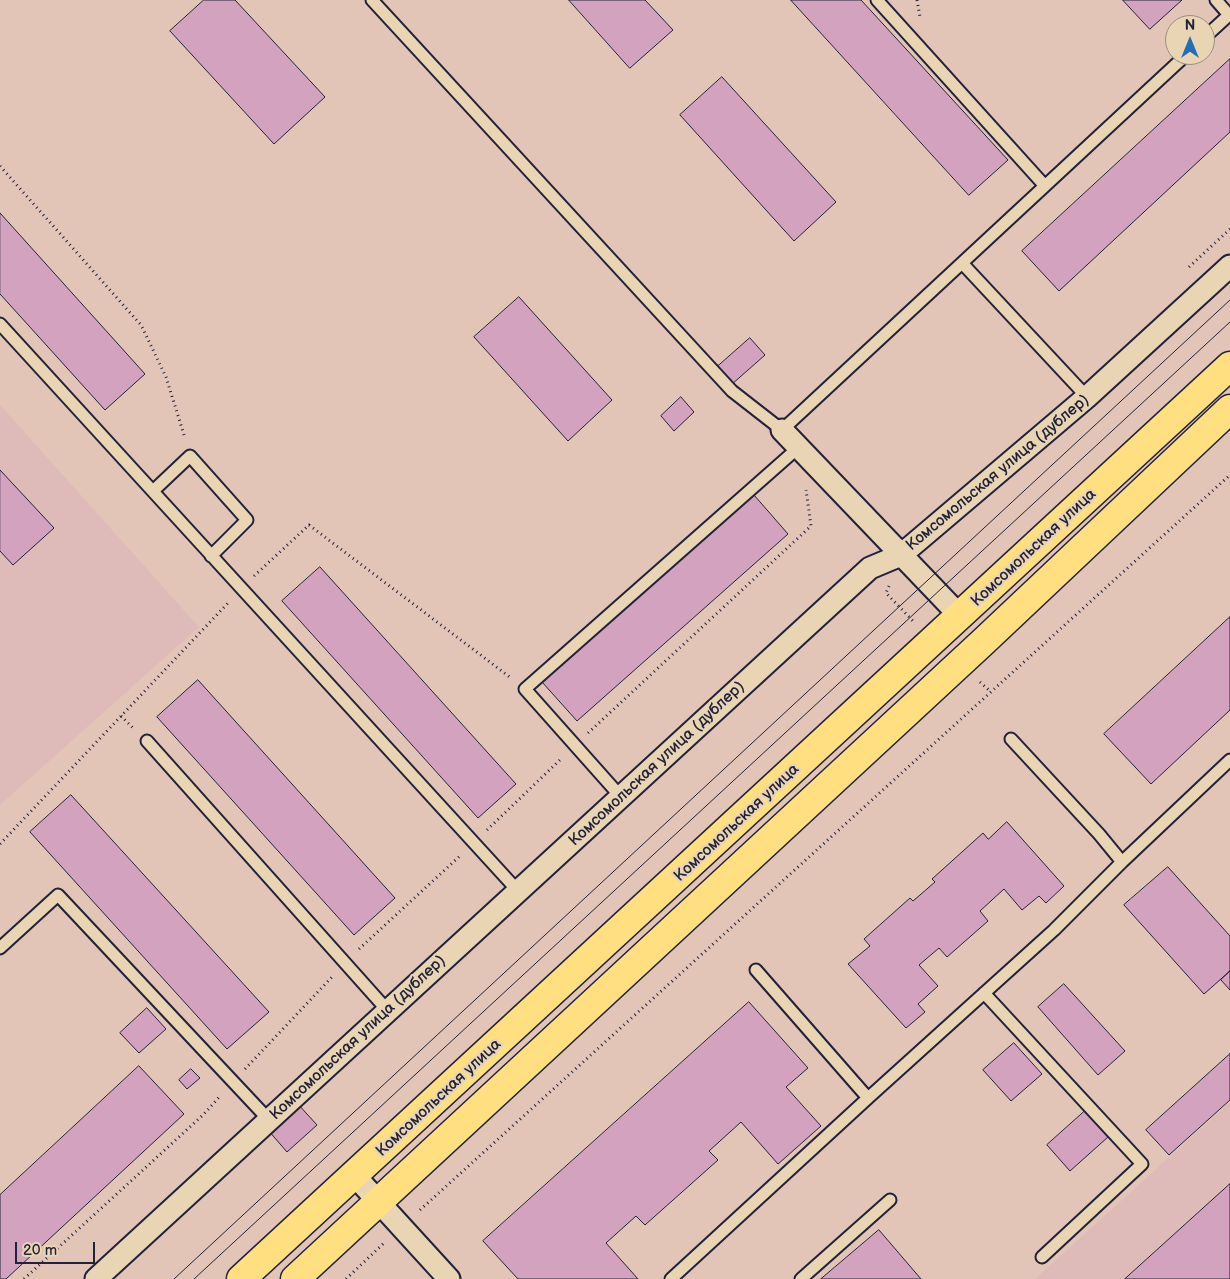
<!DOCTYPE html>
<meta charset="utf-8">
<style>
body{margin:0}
#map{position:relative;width:1230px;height:1279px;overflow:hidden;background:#e2c5b7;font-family:"Balsamiq Sans",sans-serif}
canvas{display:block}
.north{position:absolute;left:1165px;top:15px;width:50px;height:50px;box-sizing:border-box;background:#e9d4b3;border:1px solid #998d83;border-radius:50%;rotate:0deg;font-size:14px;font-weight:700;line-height:20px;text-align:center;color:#22223b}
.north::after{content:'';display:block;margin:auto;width:18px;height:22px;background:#1f6fb2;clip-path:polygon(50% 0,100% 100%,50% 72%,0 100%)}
.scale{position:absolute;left:15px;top:1242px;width:80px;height:22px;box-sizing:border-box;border:2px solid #22223b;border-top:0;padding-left:6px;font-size:15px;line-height:18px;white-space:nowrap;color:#22223b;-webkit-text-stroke:4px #e9d4b3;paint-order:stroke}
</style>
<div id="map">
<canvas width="1230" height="1279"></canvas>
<div class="north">N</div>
<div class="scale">20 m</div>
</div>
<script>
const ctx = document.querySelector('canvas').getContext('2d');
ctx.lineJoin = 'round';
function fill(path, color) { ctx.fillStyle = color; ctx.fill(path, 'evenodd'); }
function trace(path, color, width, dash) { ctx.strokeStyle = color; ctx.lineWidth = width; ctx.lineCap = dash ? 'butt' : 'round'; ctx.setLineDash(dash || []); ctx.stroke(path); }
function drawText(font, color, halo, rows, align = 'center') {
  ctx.font = font + ' "Balsamiq Sans",sans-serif'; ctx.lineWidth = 4.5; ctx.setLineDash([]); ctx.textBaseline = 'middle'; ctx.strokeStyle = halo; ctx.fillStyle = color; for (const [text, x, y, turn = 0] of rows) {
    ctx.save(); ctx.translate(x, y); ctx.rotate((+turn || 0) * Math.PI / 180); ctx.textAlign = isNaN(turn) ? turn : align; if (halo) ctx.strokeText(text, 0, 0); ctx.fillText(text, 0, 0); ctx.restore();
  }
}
const built = new Path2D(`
 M0 405 199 627 0 805Z
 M1230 1102V1279H1035Z`);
const building = new Path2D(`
 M204 0H235L325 97 274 144 170 31Z
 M569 0H645L673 30 630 68Z
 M791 0H861L1008 160 969 195Z
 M1123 0H1182L1150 29Z
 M1230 59V132L1059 291 1022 251Z
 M722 77 836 202 794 241 680 115Z
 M0 213 145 374 105 410 0 294Z
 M519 297 612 400 568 441 474 337Z
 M750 338 765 355 731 385 716 368Z
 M681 397 694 412 674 431 661 416Z
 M0 470 54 528 13 565 0 551Z
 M754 495 788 534 577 721 542 682Z
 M320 567 516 784 478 818 282 601Z
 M1230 617V710L1151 784 1104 734Z
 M198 680 395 898 354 935 157 717Z
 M71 795 269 1012 227 1049 30 832Z
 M1007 822 1064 886 1046 903 1039 896 1022 910 1004 889 980 911 988 921 947 957 939 948 919 965 938 986 918 1004 925 1012 906 1028 848 964 870 946 864 939 910 898 913 901 935 882 932 879 983 833 988 839Z
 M1168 867 1230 936V971L1204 994 1124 905Z
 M1230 971V990L1221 980Z
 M1064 984 1125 1051 1098 1075 1038 1007Z
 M749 1002 808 1068 786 1087 821 1126 778 1164 741 1122 709 1151 718 1160 645 1225 636 1216 606 1243 638 1279H518L483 1241Z
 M147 1008 166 1029 139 1053 120 1033Z
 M1014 1043 1042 1074 1011 1101 983 1070Z
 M1230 1054V1100L1169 1155 1146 1130Z
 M139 1066 184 1114 6 1279H0V1195Z
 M191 1069 200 1078 187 1089 179 1080Z
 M297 1103 317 1125 287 1152 268 1130Z
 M1085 1111 1108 1137 1070 1171 1047 1145Z
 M1230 1184V1279H1125Z
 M879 1230 921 1279H821Z`);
const path = new Path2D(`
 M917 0 920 17
 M0 166 141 325 166 377 185 438
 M1189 267 1230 229
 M254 576 309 525 511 678
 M889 586 886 593 913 621
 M980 682 991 692
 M121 716 133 728
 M588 733 811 526 806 490
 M487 830 562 758
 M0 844 229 602
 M359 949 461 855
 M245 1069 332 977
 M420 1210 1230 475
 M24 1279 203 1115 221 1095
 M346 1279 384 1243`);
const service = new Path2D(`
 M372 0 732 391 782 430 1186 55
 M877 0 1045 186
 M1216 0 1229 15
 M1205 37 1230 14
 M962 263 1087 397
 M0 324 518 891
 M153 491 190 456 247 520 211 556
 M147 741 388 1011
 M621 797 525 689 799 447
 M1122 862 1230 760
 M0 948 58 895 269 1120
 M984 993 1142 1164 1042 1257
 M868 1098 1054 930 1122 862 1099 834 1011 739
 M671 1279 868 1098 756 970
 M801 1279 890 1200`);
const minor = new Path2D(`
 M782 430 960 616
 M355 1176 449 1279
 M96 1279 870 568 901 555 1087 397 1230 266`);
const primary = new Path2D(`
 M241 1279 1230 366
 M295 1279 983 642 1230 409`);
const tram = new Path2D(`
 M174 1279 1230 300
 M194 1279 1230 322`);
const streetNames = [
 ["Комсомольская улица (дублер)",998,473,-40],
 ["Комсомольская улица",1034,548,-43],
 ["Комсомольская улица (дублер)",657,764,-43],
 ["Комсомольская улица",737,823,-43],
 ["Комсомольская улица (дублер)",358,1038,-43],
 ["Комсомольская улица",439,1098,-43]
];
fill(built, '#debab9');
fill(building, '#d3a2bf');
trace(building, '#22223b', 1);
trace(service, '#22223b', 15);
trace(minor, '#22223b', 25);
trace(primary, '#22223b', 31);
trace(path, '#22223b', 3, [1, 4]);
trace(service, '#e9d4b3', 11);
trace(minor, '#e9d4b3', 21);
trace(primary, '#ffdf80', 28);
trace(tram, '#22223b', 1);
drawText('16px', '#22223b', '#e9d4b3', streetNames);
</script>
